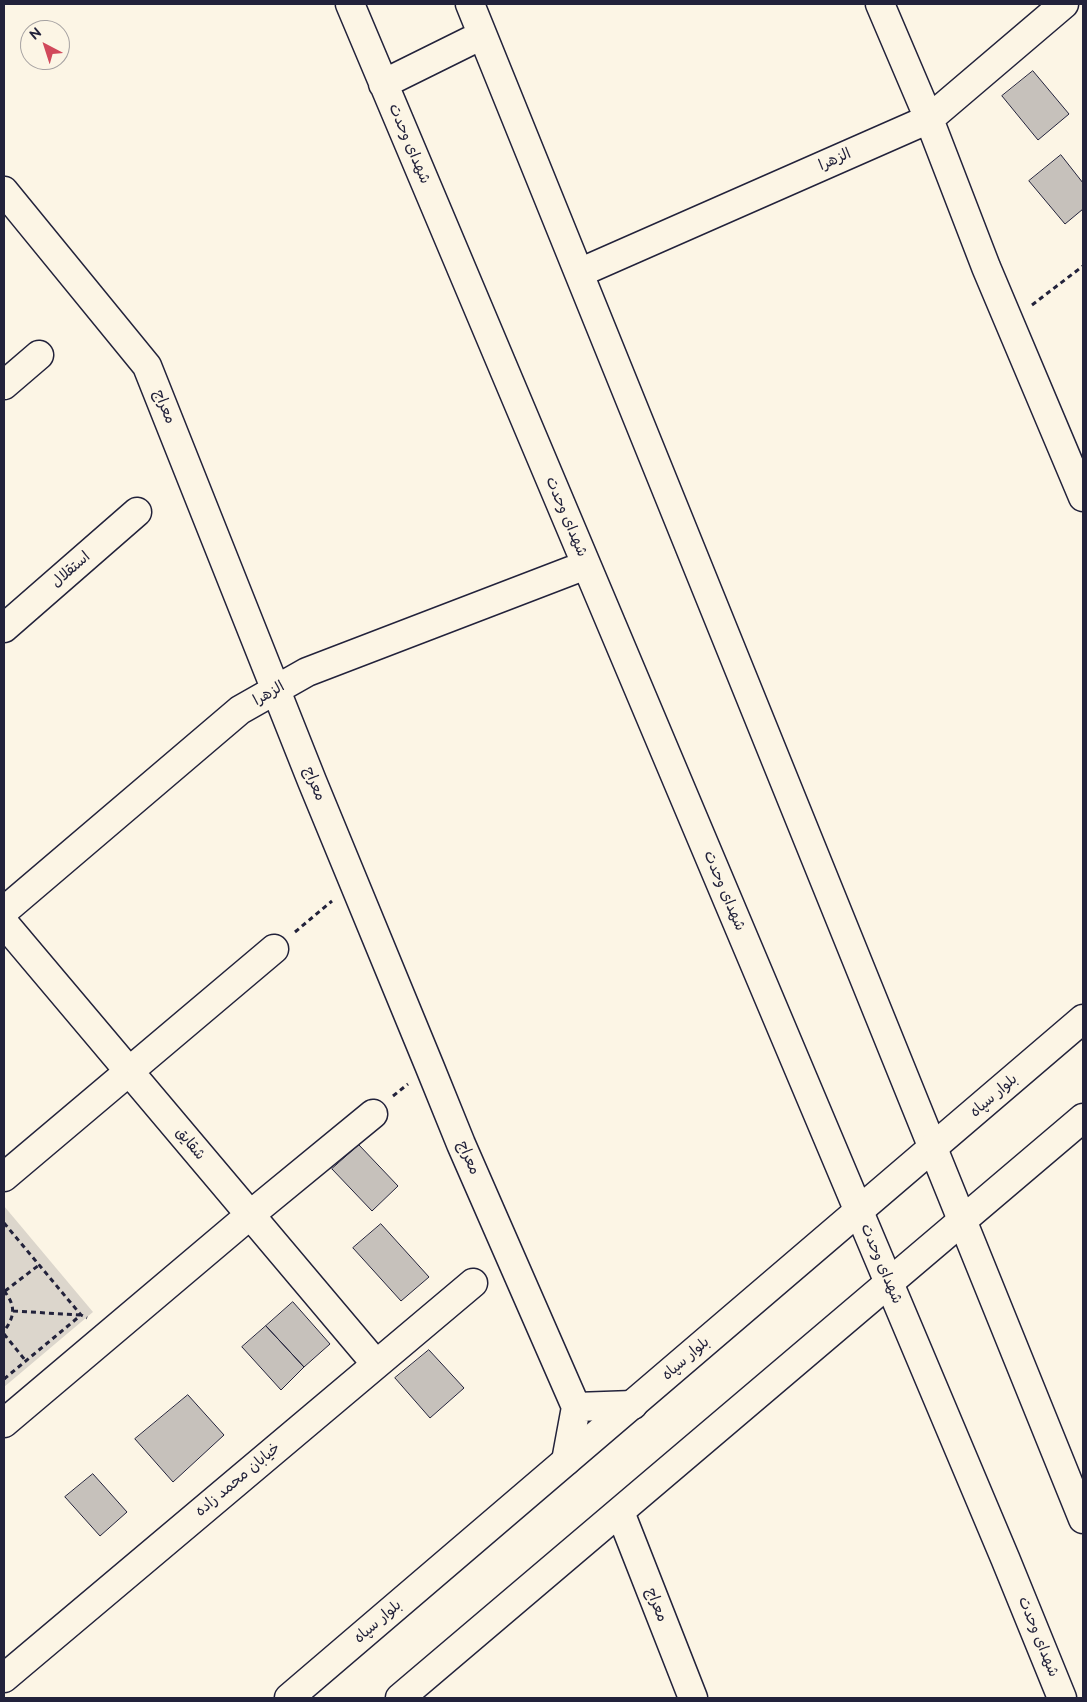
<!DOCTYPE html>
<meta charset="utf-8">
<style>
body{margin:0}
#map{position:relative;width:1087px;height:1702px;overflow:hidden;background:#fcf5e5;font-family:"Balsamiq Sans",sans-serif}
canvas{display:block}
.frame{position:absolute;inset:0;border:5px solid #22223b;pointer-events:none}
.north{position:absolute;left:20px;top:20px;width:50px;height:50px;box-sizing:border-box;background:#fcf5e5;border:1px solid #a5a1a1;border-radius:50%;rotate:320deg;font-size:14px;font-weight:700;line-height:20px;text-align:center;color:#22223b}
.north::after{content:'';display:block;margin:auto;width:18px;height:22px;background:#d1495b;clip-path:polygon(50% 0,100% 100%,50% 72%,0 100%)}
</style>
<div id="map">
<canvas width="1087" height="1702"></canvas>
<div class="frame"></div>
<div class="north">N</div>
</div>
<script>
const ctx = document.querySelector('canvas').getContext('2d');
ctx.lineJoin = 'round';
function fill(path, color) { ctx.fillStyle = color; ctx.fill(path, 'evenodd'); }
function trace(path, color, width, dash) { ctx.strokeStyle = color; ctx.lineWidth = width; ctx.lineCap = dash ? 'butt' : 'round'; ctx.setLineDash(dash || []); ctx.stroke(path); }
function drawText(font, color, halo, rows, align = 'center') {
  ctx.font = font + ' "Balsamiq Sans","Playpen Sans Arabic",sans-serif'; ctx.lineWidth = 4.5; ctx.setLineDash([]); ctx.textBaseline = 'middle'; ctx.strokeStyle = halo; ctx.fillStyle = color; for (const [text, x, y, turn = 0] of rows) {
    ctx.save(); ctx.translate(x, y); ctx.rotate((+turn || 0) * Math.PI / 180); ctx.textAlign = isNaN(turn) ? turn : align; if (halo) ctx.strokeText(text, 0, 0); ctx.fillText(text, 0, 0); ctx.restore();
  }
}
const green = new Path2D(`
 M4 1206 93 1312 4 1387Z`);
const building = new Path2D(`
 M1033 71 1069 114 1038 140 1002 96Z
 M1061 155 1083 183V209L1065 224 1029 181Z
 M359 1145 398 1186 372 1211 332 1169Z
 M381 1224 429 1277 401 1301 353 1248Z
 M293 1302 330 1344 304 1367 266 1326Z
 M266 1326 304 1367 281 1390 242 1347Z
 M429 1350 464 1388 430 1418 395 1378Z
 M188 1395 224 1435 173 1482 135 1439Z
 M93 1474 127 1512 100 1536 65 1497Z`);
const path = new Path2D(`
 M1032 305 1083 266
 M295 932 332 901
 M393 1096 408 1084
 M4 1223 81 1315 87 1318
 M4 1291C16 1305 15 1317 4 1331
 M5 1291 39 1265
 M13 1311 80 1315
 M4 1334 25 1360
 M4 1379 81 1315`);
const minor = new Path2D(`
 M350 4 1005 1558 1062 1698
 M470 4 1083 1519
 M880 4 929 119 986 267 1083 497
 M383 84 482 35
 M4 191 147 366 312 781 429 1065 461 1144 576 1407
 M579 273 929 119 1064 4
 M4 385 39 355
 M4 628 137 512
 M4 911 240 710 307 672 586 565
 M4 923 376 1364
 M4 1177 274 949
 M576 1407 633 1405
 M4 1423 250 1215 373 1114
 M566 1461 576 1407
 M620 1512 693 1698
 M4 1678 473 1283`);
const major = new Path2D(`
 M289 1698 1083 1019
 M400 1698 1083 1118`);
const streetNames = [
 ["شهدای وحدت",409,144,67],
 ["الزهرا",835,160,-24],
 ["معراج",164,407,68],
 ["شهدای وحدت",566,517,67],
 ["استقلال",71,570,-41],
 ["الزهرا",269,694,-30],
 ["معراج",314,784,68],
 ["شهدای وحدت",724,891,67],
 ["بلوار سپاه",994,1096,-41],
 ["شقایق",190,1144,50],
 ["معراج",468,1158,67],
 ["شهدای وحدت",881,1264,67],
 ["بلوار سپاه",686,1359,-41],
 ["خیابان محمد زاده",238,1480,-40],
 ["معراج",656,1605,69],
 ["بلوار سپاه",378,1622,-41],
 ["شهدای وحدت",1038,1637,68]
];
fill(green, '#dcd6cc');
fill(building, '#c6c1bb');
trace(building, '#22223b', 1);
trace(minor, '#22223b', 31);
trace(major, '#22223b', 31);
trace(path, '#22223b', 3, [5, 4]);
trace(minor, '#fcf5e5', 28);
trace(major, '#fcf5e5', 28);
drawText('15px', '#22223b', '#fcf5e5', streetNames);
</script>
